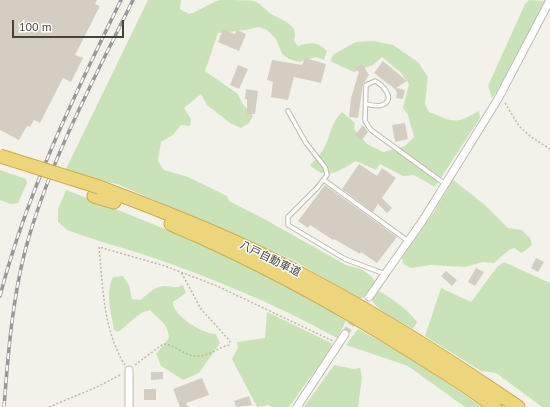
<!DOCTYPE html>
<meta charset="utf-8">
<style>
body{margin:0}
#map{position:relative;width:550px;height:407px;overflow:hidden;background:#f3f2ea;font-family:"PT Sans",sans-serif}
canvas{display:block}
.scale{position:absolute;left:12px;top:20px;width:112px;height:18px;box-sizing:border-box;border:2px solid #464339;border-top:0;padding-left:5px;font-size:12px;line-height:14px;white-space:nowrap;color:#464339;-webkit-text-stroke:3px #fff;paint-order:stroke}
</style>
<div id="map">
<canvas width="550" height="407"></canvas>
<div class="scale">100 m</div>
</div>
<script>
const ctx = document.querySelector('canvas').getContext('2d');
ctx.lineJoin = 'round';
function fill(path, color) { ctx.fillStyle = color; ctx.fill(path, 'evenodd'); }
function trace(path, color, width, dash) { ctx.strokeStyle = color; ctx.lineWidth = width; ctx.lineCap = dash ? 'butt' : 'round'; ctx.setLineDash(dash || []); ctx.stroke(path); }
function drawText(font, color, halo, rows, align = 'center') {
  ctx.font = font + ' "PT Sans","Noto Sans JP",sans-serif'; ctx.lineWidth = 3; ctx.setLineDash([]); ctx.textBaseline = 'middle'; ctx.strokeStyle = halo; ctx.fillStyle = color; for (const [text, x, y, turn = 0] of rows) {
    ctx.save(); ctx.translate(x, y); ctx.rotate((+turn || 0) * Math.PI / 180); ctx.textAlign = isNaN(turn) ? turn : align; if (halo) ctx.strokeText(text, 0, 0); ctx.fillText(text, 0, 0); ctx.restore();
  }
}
const green = new Path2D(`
 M148 0H181L180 9 189 14C200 11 209 3 220 0 226 0 249 0 254 1 261 3 265 10 271 14 282 20 300 25 294 41L298 46C310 42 318 41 327 51L324 60 316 57 299 62 289 59 282 54 276 39 267 30 258 27 246 30 218 33 205 71 238 94 242 103 253 116 249 123 241 128 230 123 207 105 201 94 184 108 191 119 190 126 181 125 173 135 161 142 158 161 164 170 188 177 227 196 229 201 266 220 346 265 361 269 372 277 375 281 373 287C389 297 406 307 417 322L413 329C404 323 373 309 372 299L366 296 360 299 293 260 117 184 86 178 66 169Z
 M529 0 545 1 498 90 492 98 488 86 525 4Z
 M374 41 393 45 418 62 428 77 425 104 429 112C455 122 454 125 479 111L480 118 435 187 414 175 403 176 380 164 376 170 356 161C338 171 327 182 310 165 315 160 321 154 324 148 331 135 331 122 342 112L355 123 354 129 367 144 383 152 405 146 414 137 408 115 403 108 409 84 401 73 382 57 373 65 354 72 330 61 334 54 356 42Z
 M0 170 26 179 27 183 18 203 11 204 0 200Z
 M453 180 485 205 508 228 522 230 530 238 532 245 522 253 514 248 509 250 494 263 483 262 465 267 430 265 411 268 403 264 402 258 434 212Z
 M66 190C163 227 259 265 346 321L337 338C277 305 213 278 148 256 121 247 93 240 67 230L58 222V209Z
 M504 262 550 283V407H542L496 373 481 371 425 336 441 288 471 302 497 267Z
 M123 276 129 285 132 299 140 300C147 295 155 286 164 286 172 286 175 289 183 285L186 293 173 302C173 316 203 334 216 334L220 343 199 373 183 380 161 366 156 354 169 338C168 323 159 320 150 310 138 312 128 325 118 332L114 330C111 312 105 293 113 277Z
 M267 312 331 343 332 347 289 407H271L269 405 257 407 232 359 238 347 237 342 265 338Z
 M358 329 412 359 482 407H465L408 366 346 345Z
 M334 365 354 369 360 368 362 378 358 407H304Z`);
const building = new Path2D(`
 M0 0H97L95 4 100 6 75 55 83 58 71 82 63 78 40 123 34 120 30 127 27 126 19 140 0 130Z
 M223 29 235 34 237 30 246 34 239 51 218 42Z
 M305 58 326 64 321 83 294 77 288 100 271 97 273 82 267 80 272 60 302 65Z
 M383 61 407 81 396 88 405 90 403 99 396 98 397 93 395 89 374 73Z
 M362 64 369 75 363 84 358 118 349 117 351 98 359 72 356 68Z
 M238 65 248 69 239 89 230 85Z
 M246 89 258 91 255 114H247V99H245Z
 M405 123 408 139 395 142 392 125Z
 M363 125 368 132 362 140 355 135Z
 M359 164 377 176 382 168 396 178 382 198 392 208 387 213 378 204 373 212 342 189Z
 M325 185 397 237 377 263 361 252 360 254 334 239 333 240 310 225 308 228 298 221Z
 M536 258 544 262 538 272 531 268Z
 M476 268 484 272 475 286 468 282Z
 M446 271 457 280 452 286 441 276Z
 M151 372H163V379L151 380Z
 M202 378 209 395 186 403 188 407H180L173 389Z
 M144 389H156V400H144Z
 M249 396 252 405 236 407 234 401Z`);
const streetTunnel = new Path2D(`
 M345 334 369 297`);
const path = new Path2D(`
 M505 103 519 126 531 137 550 149
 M125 365C103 330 103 287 99 247L165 266 217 286 333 341
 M135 365 163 344C175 344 184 356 196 356 208 357 217 348 229 345L230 341 201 309 181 272
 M49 407 97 387 122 374`);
const lane = new Path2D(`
 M366 104C371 105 377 107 382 105 397 100 382 84 375 81L366 85 365 121 371 130 445 184
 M288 111 306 143 325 167 327 175 317 188 288 217V225L345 259 385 274
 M324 180 408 241`);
const street = new Path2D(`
 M369 297 423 220 498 99 550 0
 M129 370V407
 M297 407 345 334`);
const highway = new Path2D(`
 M99 187C171 214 244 243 312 280 383 318 451 361 518 407
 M94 196 114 202
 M171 224C254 259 333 302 409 350 438 368 468 386 495 407`);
const rail = new Path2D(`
 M0 296C27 192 74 96 121 0
 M4 407C8 355 12 302 25 251 49 162 93 81 133 0`);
const highwayBridge = new Path2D(`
 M0 156 99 187`);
const streetNames = [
 ["八戸自動車道",270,259,26]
];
fill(green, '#cae2b8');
fill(building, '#d3cec1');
trace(streetTunnel, '#d0cfc7', 7, [7, 3.5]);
trace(lane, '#bebaae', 5.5);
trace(street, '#bebaae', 9);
trace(highway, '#cbac4d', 15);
trace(path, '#beb7a1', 1.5, [2, 2]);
trace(lane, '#fff', 3.5);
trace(street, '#fff', 7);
trace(highway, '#edd57c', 13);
trace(rail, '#989898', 3.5);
trace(rail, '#fff', 2, [6]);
trace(highwayBridge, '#cbac4d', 15, []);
trace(highwayBridge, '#edd57c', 13);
drawText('11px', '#464339', '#fff', streetNames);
</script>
